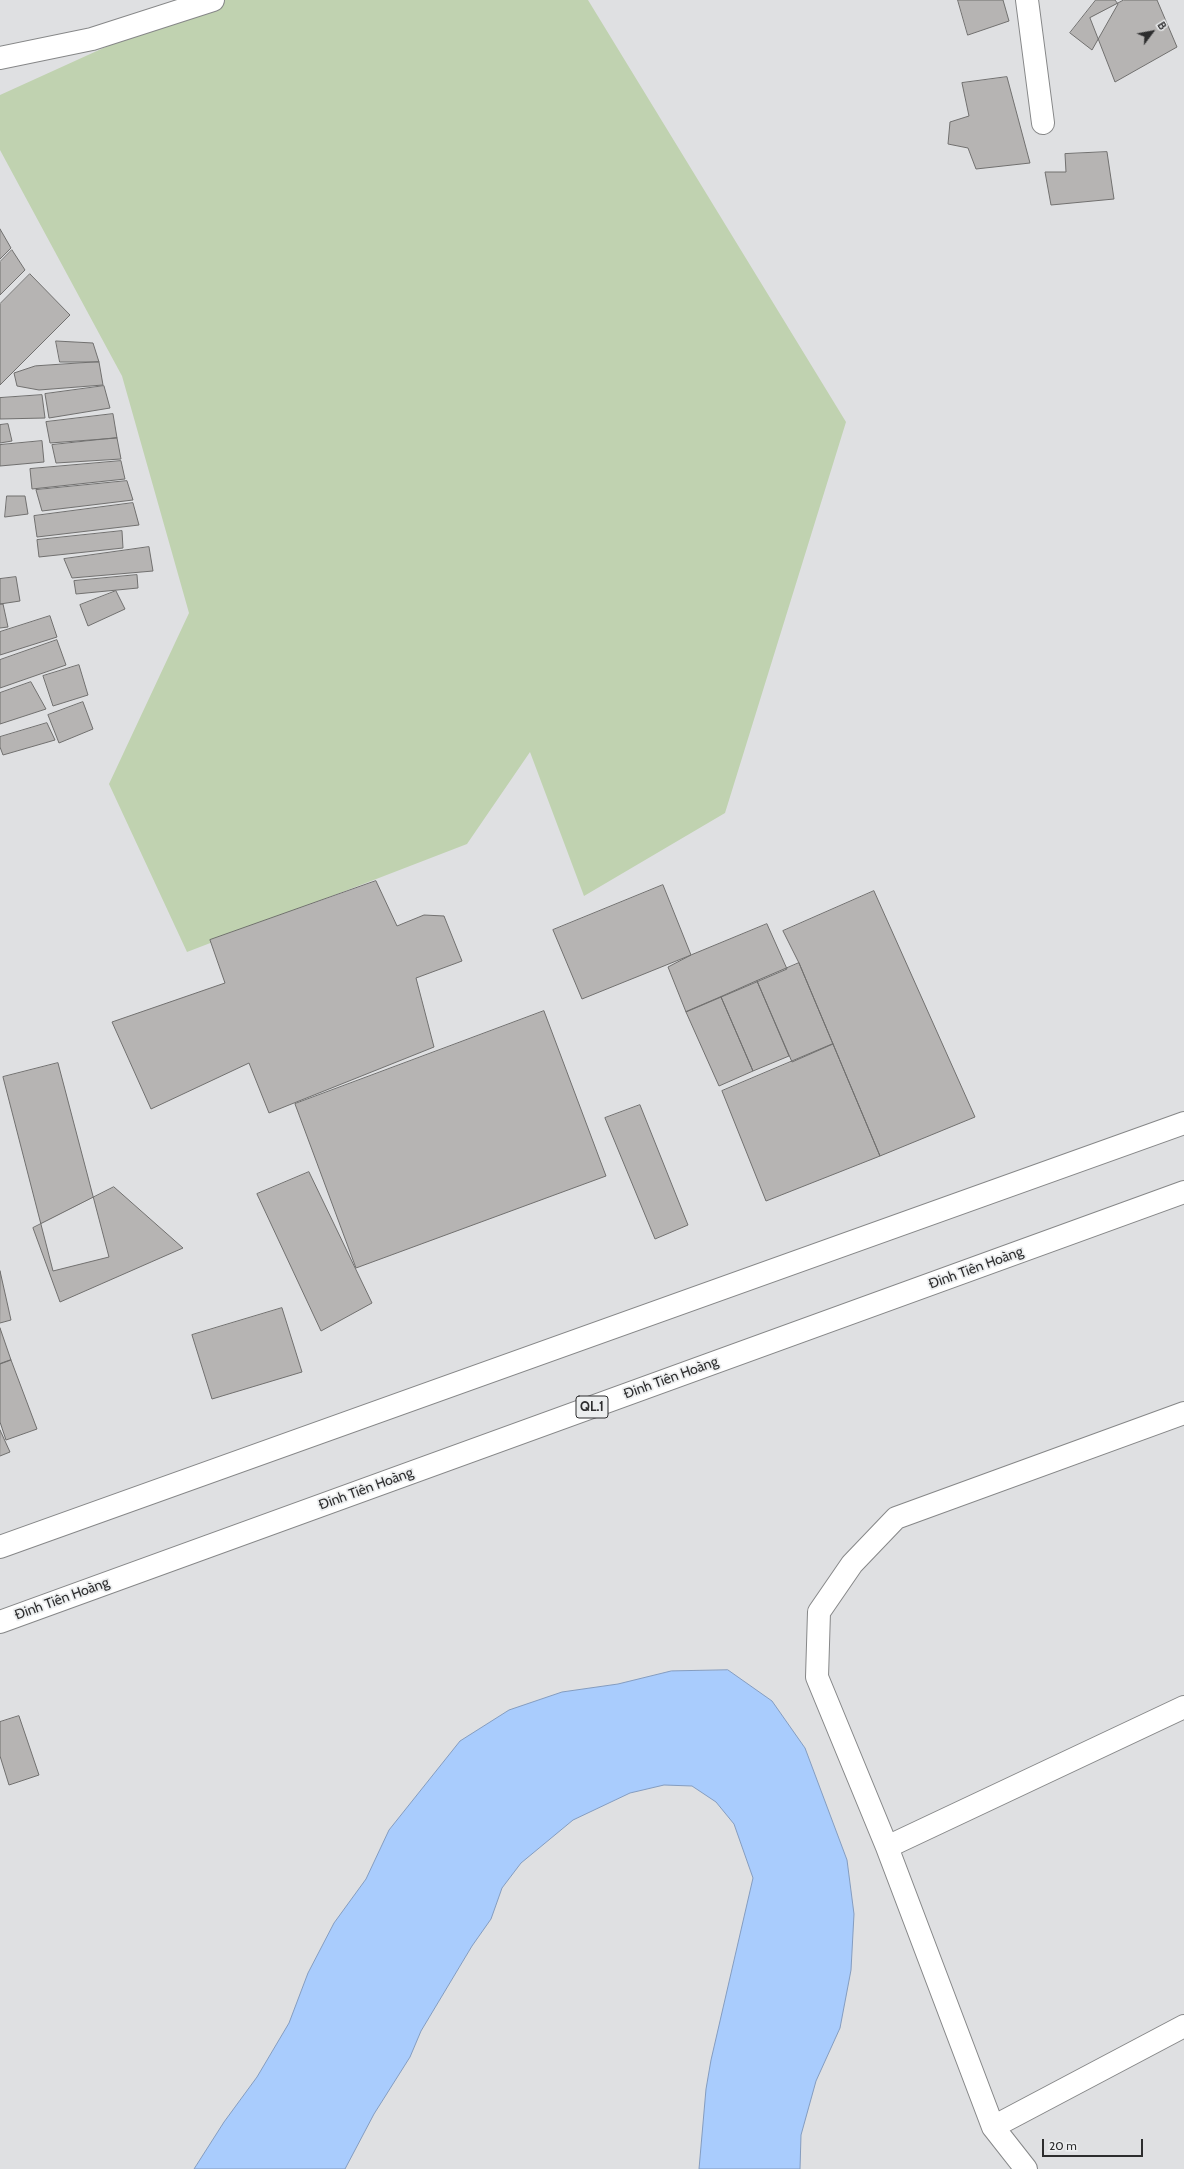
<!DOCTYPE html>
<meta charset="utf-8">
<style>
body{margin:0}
#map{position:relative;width:1184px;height:2169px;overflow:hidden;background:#dfe0e2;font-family:Cabin,sans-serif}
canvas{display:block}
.north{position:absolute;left:1132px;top:12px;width:40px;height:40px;-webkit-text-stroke:3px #eceeef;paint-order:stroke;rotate:58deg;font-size:11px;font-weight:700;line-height:16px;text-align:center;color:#2d2d2e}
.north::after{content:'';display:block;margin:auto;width:14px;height:18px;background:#2d2d2e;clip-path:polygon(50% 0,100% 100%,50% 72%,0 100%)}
.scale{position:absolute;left:1042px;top:2139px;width:101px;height:18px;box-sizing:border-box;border:2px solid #2d2d2e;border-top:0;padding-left:5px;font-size:12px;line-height:14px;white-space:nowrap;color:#2d2d2e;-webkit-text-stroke:3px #eceeef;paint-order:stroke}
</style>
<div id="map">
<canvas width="1184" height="2169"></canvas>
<div class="north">B</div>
<div class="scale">20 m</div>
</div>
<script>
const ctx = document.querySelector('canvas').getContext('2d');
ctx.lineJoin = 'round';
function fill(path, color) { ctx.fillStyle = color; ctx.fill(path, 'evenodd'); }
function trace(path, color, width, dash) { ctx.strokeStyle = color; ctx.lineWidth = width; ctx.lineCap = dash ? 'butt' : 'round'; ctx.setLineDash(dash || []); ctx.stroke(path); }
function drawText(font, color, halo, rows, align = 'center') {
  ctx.font = font + ' Cabin,sans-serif'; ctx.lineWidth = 3.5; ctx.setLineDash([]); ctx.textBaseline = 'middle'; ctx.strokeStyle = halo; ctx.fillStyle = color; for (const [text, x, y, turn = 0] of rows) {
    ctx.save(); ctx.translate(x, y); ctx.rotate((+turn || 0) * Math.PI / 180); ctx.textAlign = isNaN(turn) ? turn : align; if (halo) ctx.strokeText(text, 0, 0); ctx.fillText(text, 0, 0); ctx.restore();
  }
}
const green = new Path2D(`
 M209 0H588L846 422 725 813 584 896 530 752 467 844 187 952 109 784 189 613 122 376 0 150V95Z`);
const water = new Path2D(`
 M728 1670 772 1701 805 1748 847 1860 854 1914 851 1970 840 2028 816 2081 801 2135 800 2169H699L706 2089 711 2060 753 1878 734 1824 716 1802 692 1786 664 1785 630 1793 573 1820 521 1863 502 1888 491 1919 472 1946 421 2031 410 2057 374 2114 345 2169H194L224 2122 257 2077 289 2023 308 1973 334 1923 366 1879 389 1830 460 1741 509 1710 562 1692 618 1684 671 1671Z`);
const building = new Path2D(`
 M958 0H1003L1009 21 968 35Z
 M1096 0H1115L1118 4 1092 50 1070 33Z
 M1124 0H1157L1177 47 1115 82 1090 18Z
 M1007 77 1030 163 976 169 968 148 948 144 950 122 969 116 962 83Z
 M1107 152 1114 199 1051 205 1045 172H1066L1065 154Z
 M0 229 11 248 0 259Z
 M12 250 25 270 0 295V262Z
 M30 274 70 315 0 385V304Z
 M56 341 93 343 99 362H60Z
 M99 362 103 385 39 390 17 386 14 373 35 366Z
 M104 386 110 408 49 418 45 394Z
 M42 395 45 418 0 419V398Z
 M113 414 117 438 50 443 46 422Z
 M8 424 12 441 0 443V425Z
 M117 438 121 459 56 463 52 445Z
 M42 441 44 462 0 466V445Z
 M121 461 125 479 32 489 30 469Z
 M127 481 133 500 42 511 36 490Z
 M7 496H25L28 514 5 517Z
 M133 503 139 525 37 537 34 516Z
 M122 531 123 548 39 557 37 540Z
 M149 547 153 571 72 578 64 559Z
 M137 575 138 588 76 594 74 581Z
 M16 577 20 601 0 604V579Z
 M116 591 125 609 88 626 80 605Z
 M0 604H3L8 627 0 628Z
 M50 616 57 637 0 655V632Z
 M57 640 66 665 0 688V660Z
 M79 665 88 695 53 706 43 676Z
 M31 682 46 709 0 724V693Z
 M83 702 93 729 59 743 48 715Z
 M47 723 55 740 3 755 0 747V737Z
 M376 881 397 926 424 915 444 916 462 961 416 978 434 1047 269 1113 249 1063 151 1109 112 1022 225 983 210 940Z
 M663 885 691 955 582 999 553 930Z
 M874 891 975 1117 880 1156 799 963 783 931Z
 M767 924 787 969 686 1012 668 967 691 955Z
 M799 963 833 1044 792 1062 757 981Z
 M757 981 789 1056 753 1071 721 997Z
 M721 997 753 1071 719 1086 686 1012Z
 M544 1011 606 1176 356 1268 295 1104Z
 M833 1044 880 1156 766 1201 722 1091Z
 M58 1063 109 1257 53 1271 3 1077Z
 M640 1105 688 1225 655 1239 605 1118Z
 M309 1172 372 1303 321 1331 257 1194Z
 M114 1187 183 1248 60 1302 33 1228Z
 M0 1271 11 1320 0 1323Z
 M282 1308 302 1372 212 1399 192 1335Z
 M0 1328 11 1360 0 1364Z
 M11 1360 37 1429 6 1440 0 1422V1364Z
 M0 1430 10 1452 0 1456Z
 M19 1716 39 1775 9 1785 0 1756V1722Z`);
const minor = new Path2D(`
 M1027 0 1043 123
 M0 58 92 39 213 0
 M887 1847 1184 1707
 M993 2127 1184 2026
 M1026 2169 993 2127 887 1847 817 1677 819 1612 852 1564 896 1518 1184 1413`);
const highway = new Path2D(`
 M0 1547 1184 1123
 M0 1622 1184 1192`);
const shields = [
 [592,1407,32]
];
const shieldNames = [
 ["QL.1",592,1407]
];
const streetNames = [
 ["Đinh Tiên Hoàng",976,1268,-20],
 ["Đinh Tiên Hoàng",671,1378,-20],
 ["Đinh Tiên Hoàng",366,1489,-20],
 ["Đinh Tiên Hoàng",62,1599,-20]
];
fill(green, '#c0d2b0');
fill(water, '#a9ccfd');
trace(water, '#849cbf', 1);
fill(building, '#b6b4b3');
trace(building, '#71706f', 1);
trace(minor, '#868788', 24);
trace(highway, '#868788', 24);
trace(minor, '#fff', 22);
trace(highway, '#fff', 22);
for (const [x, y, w] of shields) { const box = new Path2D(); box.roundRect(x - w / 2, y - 11, w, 22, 3); ctx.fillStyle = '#eceeef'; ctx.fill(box); trace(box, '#2d2d2e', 1); }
drawText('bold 13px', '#2d2d2e', null, shieldNames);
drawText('14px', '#2d2d2e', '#eceeef', streetNames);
</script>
